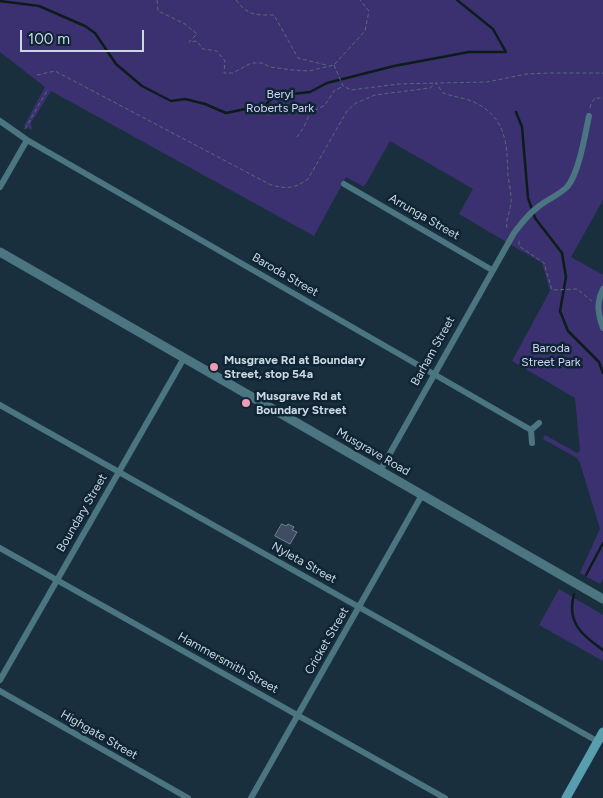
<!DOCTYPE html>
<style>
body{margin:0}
#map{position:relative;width:603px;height:798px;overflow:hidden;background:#192f3e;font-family:Figtree,sans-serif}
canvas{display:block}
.scale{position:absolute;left:20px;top:30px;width:124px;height:22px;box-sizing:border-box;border:2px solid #cbd8e2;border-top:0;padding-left:6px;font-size:15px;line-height:18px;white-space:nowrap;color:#cbd8e2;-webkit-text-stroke:4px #0f2534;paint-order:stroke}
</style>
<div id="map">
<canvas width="603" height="798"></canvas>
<div class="scale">100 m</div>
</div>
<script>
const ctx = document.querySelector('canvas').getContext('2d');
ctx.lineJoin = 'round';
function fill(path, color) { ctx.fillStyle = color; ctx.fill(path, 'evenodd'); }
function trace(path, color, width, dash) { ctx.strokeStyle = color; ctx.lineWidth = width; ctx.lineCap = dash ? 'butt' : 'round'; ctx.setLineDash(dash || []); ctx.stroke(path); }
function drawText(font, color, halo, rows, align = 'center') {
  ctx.font = font + ' Figtree,sans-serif'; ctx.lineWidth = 5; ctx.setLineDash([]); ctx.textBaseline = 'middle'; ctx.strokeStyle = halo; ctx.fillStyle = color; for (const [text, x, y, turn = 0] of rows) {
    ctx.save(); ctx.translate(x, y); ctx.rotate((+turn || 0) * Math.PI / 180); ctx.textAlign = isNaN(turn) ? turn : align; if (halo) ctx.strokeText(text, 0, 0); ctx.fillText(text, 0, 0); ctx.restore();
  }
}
const green = new Path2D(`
 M0 0H603V200L571 257 603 275V579L600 584 580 573 600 529 580 463 577 458 543 439 545 435 577 453 580 451 575 398 512 361 550 291 542 263 459 214 473 189 390 141 364 187 346 177 314 236 51 91 31 123 32 130 24 126 45 87 0 52Z
 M559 589 603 615V661L539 625Z`);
const stream = new Path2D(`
 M0 1 39 6 85 26 95 33 116 64 142 86 171 101 185 99 205 104 226 113 265 105 275 96 310 92 327 83 394 66 469 52H506L493 29 457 0
 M516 112 522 127 528 198 535 218 562 253 566 277 560 311 568 331 599 362 603 373
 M586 575 603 543
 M574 594C566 623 583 636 603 650`);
const building = new Path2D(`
 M282 524 286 526 288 524 294 527 292 530 297 532 290 544 275 536Z`);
const path = new Path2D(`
 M157 0 158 11 185 24 197 34 189 42 197 41 203 49 217 51 225 61 224 73H233L251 63H262L270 67 293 70 309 71 334 65 365 31 369 11 360 0
 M236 0C248 16 256 15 274 15L298 58 326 65
 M334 65 343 86 351 90 399 84 436 83
 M37 75 55 71 271 185C287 189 294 189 308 179L347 111 356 103 375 95 430 88 436 83
 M590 108 591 104 595 98H603
 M25 129 48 89
 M297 137 304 127 310 113 325 105 334 91 343 86
 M507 228C505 219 512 209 511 199 511 191 509 183 508 176 507 145 507 119 476 103 466 98 454 97 443 93L436 83 487 82 526 74 549 73H603
 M519 241V246L544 263 552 290 577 289 592 301`);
const minor = new Path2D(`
 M0 121 27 140 531 430
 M344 184 492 270
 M0 187 27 140
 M603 289C596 303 598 314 603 328
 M0 405 597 741
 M532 443 531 430 539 423
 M380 471 514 233C521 224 528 214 538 207 546 200 559 195 567 187 579 173 585 135 589 116
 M0 548 445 798
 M0 680 184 358
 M0 691 188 798
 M251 798 422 495`);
const tertiary = new Path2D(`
 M0 252 603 599`);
const secondary = new Path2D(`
 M566 798 603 732`);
const markers = [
 [214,367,5,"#f09ab5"],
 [246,403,5,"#f09ab5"]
];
const parkNames = [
 ["Beryl",280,94],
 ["Roberts Park",280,108],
 ["Baroda",551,348],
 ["Street Park",551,362]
];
const streetNames = [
 ["Arrunga Street",424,217,30],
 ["Baroda Street",285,275,30],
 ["Barham Street",433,351,-61],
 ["Musgrave Road",373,452,30],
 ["Boundary Street",82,513,-60],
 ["Nyleta Street",304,563,29],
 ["Cricket Street",327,641,-60],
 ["Hammersmith Street",228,663,29],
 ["Highgate Street",99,735,30]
];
const poiNames = [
 ["Musgrave Rd at Boundary",224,360],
 ["Street, stop 54a",224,374],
 ["Musgrave Rd at",256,396],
 ["Boundary Street",256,410]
];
fill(green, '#3b3170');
trace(stream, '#0c1c1b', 2.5);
fill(building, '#404c61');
trace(building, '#748198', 1);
trace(path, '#566976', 1, [4, 2.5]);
trace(minor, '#4b7580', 6);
trace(tertiary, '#4b7580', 9);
trace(secondary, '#589eaf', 9);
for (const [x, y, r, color] of markers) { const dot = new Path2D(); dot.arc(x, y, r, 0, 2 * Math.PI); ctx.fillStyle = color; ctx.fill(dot); trace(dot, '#0f2534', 2); }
drawText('12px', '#d3d2fa', '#0f2534', parkNames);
drawText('12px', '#cbd8e2', '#0f2534', streetNames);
drawText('bold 12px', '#cbd8e2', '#0f2534', poiNames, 'left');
</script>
